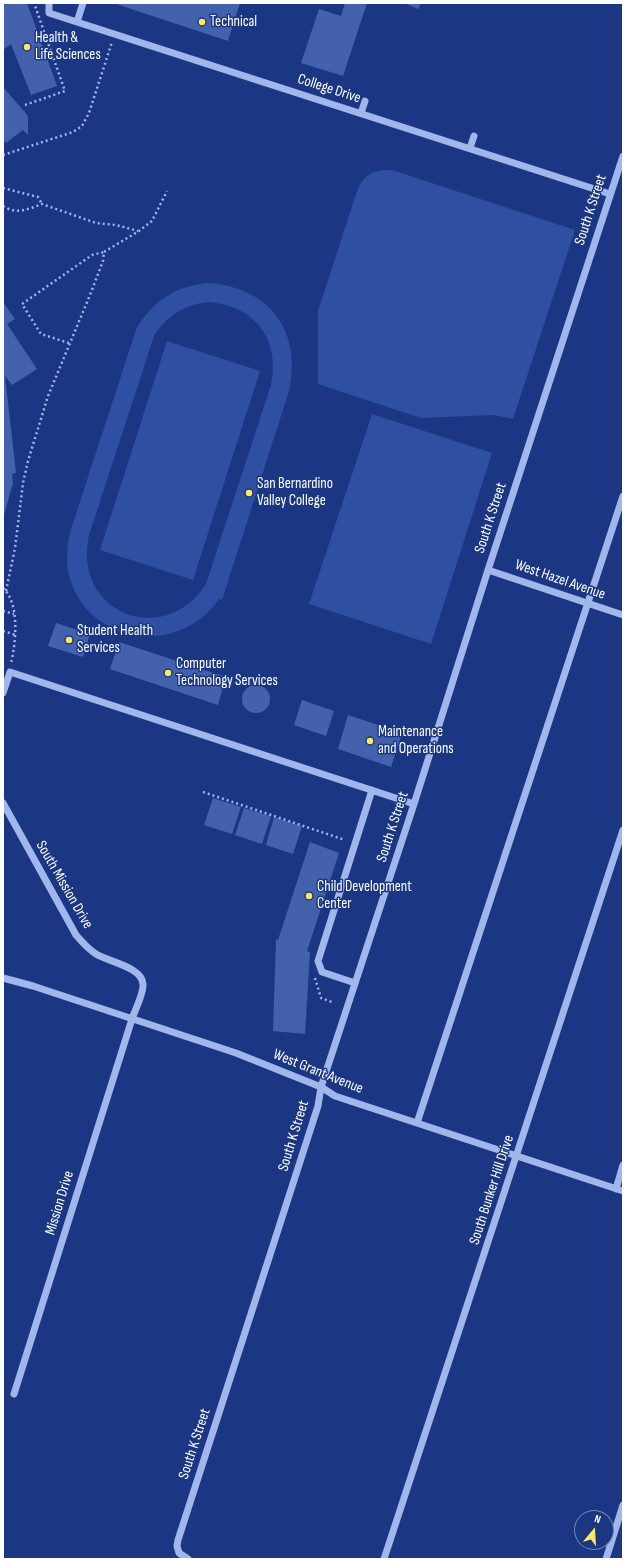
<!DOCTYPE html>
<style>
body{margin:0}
#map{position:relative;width:626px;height:1562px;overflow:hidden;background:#1b3784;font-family:"Sofia Sans Condensed",sans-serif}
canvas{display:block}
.frame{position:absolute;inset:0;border:4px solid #fff;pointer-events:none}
.north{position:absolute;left:574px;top:1510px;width:40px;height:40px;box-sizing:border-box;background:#1b3784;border:1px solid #7687b5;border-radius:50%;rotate:18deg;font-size:11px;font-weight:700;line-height:16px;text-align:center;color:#fff}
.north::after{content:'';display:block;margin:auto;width:14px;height:18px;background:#fce95d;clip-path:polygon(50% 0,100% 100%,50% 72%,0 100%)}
</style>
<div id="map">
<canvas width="626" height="1562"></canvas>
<div class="frame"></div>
<div class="north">N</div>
</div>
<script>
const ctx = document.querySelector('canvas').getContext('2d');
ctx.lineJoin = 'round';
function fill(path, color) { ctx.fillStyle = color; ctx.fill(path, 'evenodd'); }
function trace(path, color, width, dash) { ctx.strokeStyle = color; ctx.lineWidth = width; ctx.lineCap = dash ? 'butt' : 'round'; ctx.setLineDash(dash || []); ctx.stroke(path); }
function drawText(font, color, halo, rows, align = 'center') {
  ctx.font = font + ' "Sofia Sans Condensed",sans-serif'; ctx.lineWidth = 3; ctx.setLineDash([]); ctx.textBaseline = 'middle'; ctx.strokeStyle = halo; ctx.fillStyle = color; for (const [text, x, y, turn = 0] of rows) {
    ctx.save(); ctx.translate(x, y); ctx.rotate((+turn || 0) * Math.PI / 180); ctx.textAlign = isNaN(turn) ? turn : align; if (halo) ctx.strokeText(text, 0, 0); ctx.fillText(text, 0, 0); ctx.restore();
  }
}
const green = new Path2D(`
 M382 170H392L575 230 513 419 494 415 421 418 318 384V311L358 188C364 177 370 172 382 170Z
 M207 283C268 286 303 331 289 391L222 600 219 599C178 659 83 644 68 571 66 557 67 543 71 529L137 327C155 300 174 287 207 283ZM208 302C254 305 281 339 271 385L206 584C163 650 72 612 89 535L154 336C167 316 183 305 208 302Z
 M167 341 260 371 193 580 100 550Z
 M372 414 492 453 431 644 309 604Z`);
const building = new Path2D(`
 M3 3H27L57 86 31 95 11 44 3 50Z
 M113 3H240L228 41Z
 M345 3H367L343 76 301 63 319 9 341 16Z
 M404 3H421L418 9Z
 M3 87 28 116V135L23 130 6 143 3 139Z
 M3 302 15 319 7 324 37 369 12 385 5 376 16 473 12 474 13 483 3 518Z
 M56 623 90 634 83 657 48 646Z
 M119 642 226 677 218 705 110 669Z
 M242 699a14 14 0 1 1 28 0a14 14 0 1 1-28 0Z
 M302 700 334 711 326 736 294 725Z
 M348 715 402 733 391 767 338 749Z
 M213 798 241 807 232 834 204 825Z
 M244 808 271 816 262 844 235 835Z
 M274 817 302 826 293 854 266 845Z
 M310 842 339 853 307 951 310 952 305 1034 273 1031 276 939 278 940Z`);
const path = new Path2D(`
 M622 3H623
 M25 105 65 91 34 3
 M3 155 73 132 82 126 89 113 112 42
 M3 188 38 197 42 204
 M3 206C16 215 29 209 42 204L96 223 116 225 138 231
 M69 343 41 334 22 304 92 255 104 252
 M3 588C20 603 16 643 11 663
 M6 591 15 548 23 483 28 461 48 396 90 295 103 261 104 252 139 231 152 221 167 191
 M3 611 14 614
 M3 631 16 635
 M203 792 345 840
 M315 978 321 998 332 1002`);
const minor = new Path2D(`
 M49 3V13L610 194
 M77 22 83 3
 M361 113 365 101
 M470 148 474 136
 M488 570 623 615
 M3 693 10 672 414 804
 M3 803 76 935C82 942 88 949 96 954 109 962 142 967 143 984 144 993 135 1010 132 1019L14 1394
 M3 978 33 986 236 1053 321 1087 335 1096 623 1191
 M355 983 322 972 318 961 372 790
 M417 1123 623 496
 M616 1189 623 1165
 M188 1559 179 1553 177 1546 178 1540 318 1106 321 1087 414 804 488 570 623 156
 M384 1559 623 830
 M606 1559 623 1505`);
const markers = [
 [202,22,4,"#fce95d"],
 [27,47,4,"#fce95d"],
 [249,493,4,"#fce95d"],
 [69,640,4,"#fce95d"],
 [168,673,4,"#fce95d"],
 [370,741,4,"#fce95d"],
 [309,896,4,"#fce95d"]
];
const poiNames = [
 ["Technical",210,22],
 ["Health &",35,38],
 ["Life Sciences",35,55],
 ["San Bernardino",257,484],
 ["Valley College",257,501],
 ["Student Health",77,631],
 ["Services",77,648],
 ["Computer",176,664],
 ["Technology Services",176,681],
 ["Maintenance",378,732],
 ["and Operations",378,749],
 ["Child Development",317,887],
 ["Center",317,904]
];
const streetNames = [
 ["College Drive",329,89,18],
 ["South K Street",591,210,-72],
 ["South K Street",491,518,-72],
 ["West Hazel Avenue",560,580,19],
 ["South K Street",393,827,-72],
 ["South Mission Drive",64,885,60],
 ["West Grant Avenue",318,1072,22],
 ["South K Street",294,1136,-73],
 ["South Bunker Hill Drive",492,1190,-72],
 ["Mission Drive",60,1203,-73],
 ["South K Street",195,1444,-72]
];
fill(green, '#2e4fa2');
fill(building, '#4461ad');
trace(path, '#a1b6eb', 2.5, [2, 3]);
trace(minor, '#a1b6eb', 7);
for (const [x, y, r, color] of markers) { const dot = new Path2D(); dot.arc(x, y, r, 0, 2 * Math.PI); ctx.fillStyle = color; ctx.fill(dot); trace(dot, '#1b3784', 1.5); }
drawText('15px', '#fff', '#1b3784', poiNames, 'left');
drawText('15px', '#fff', '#1b3784', streetNames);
</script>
